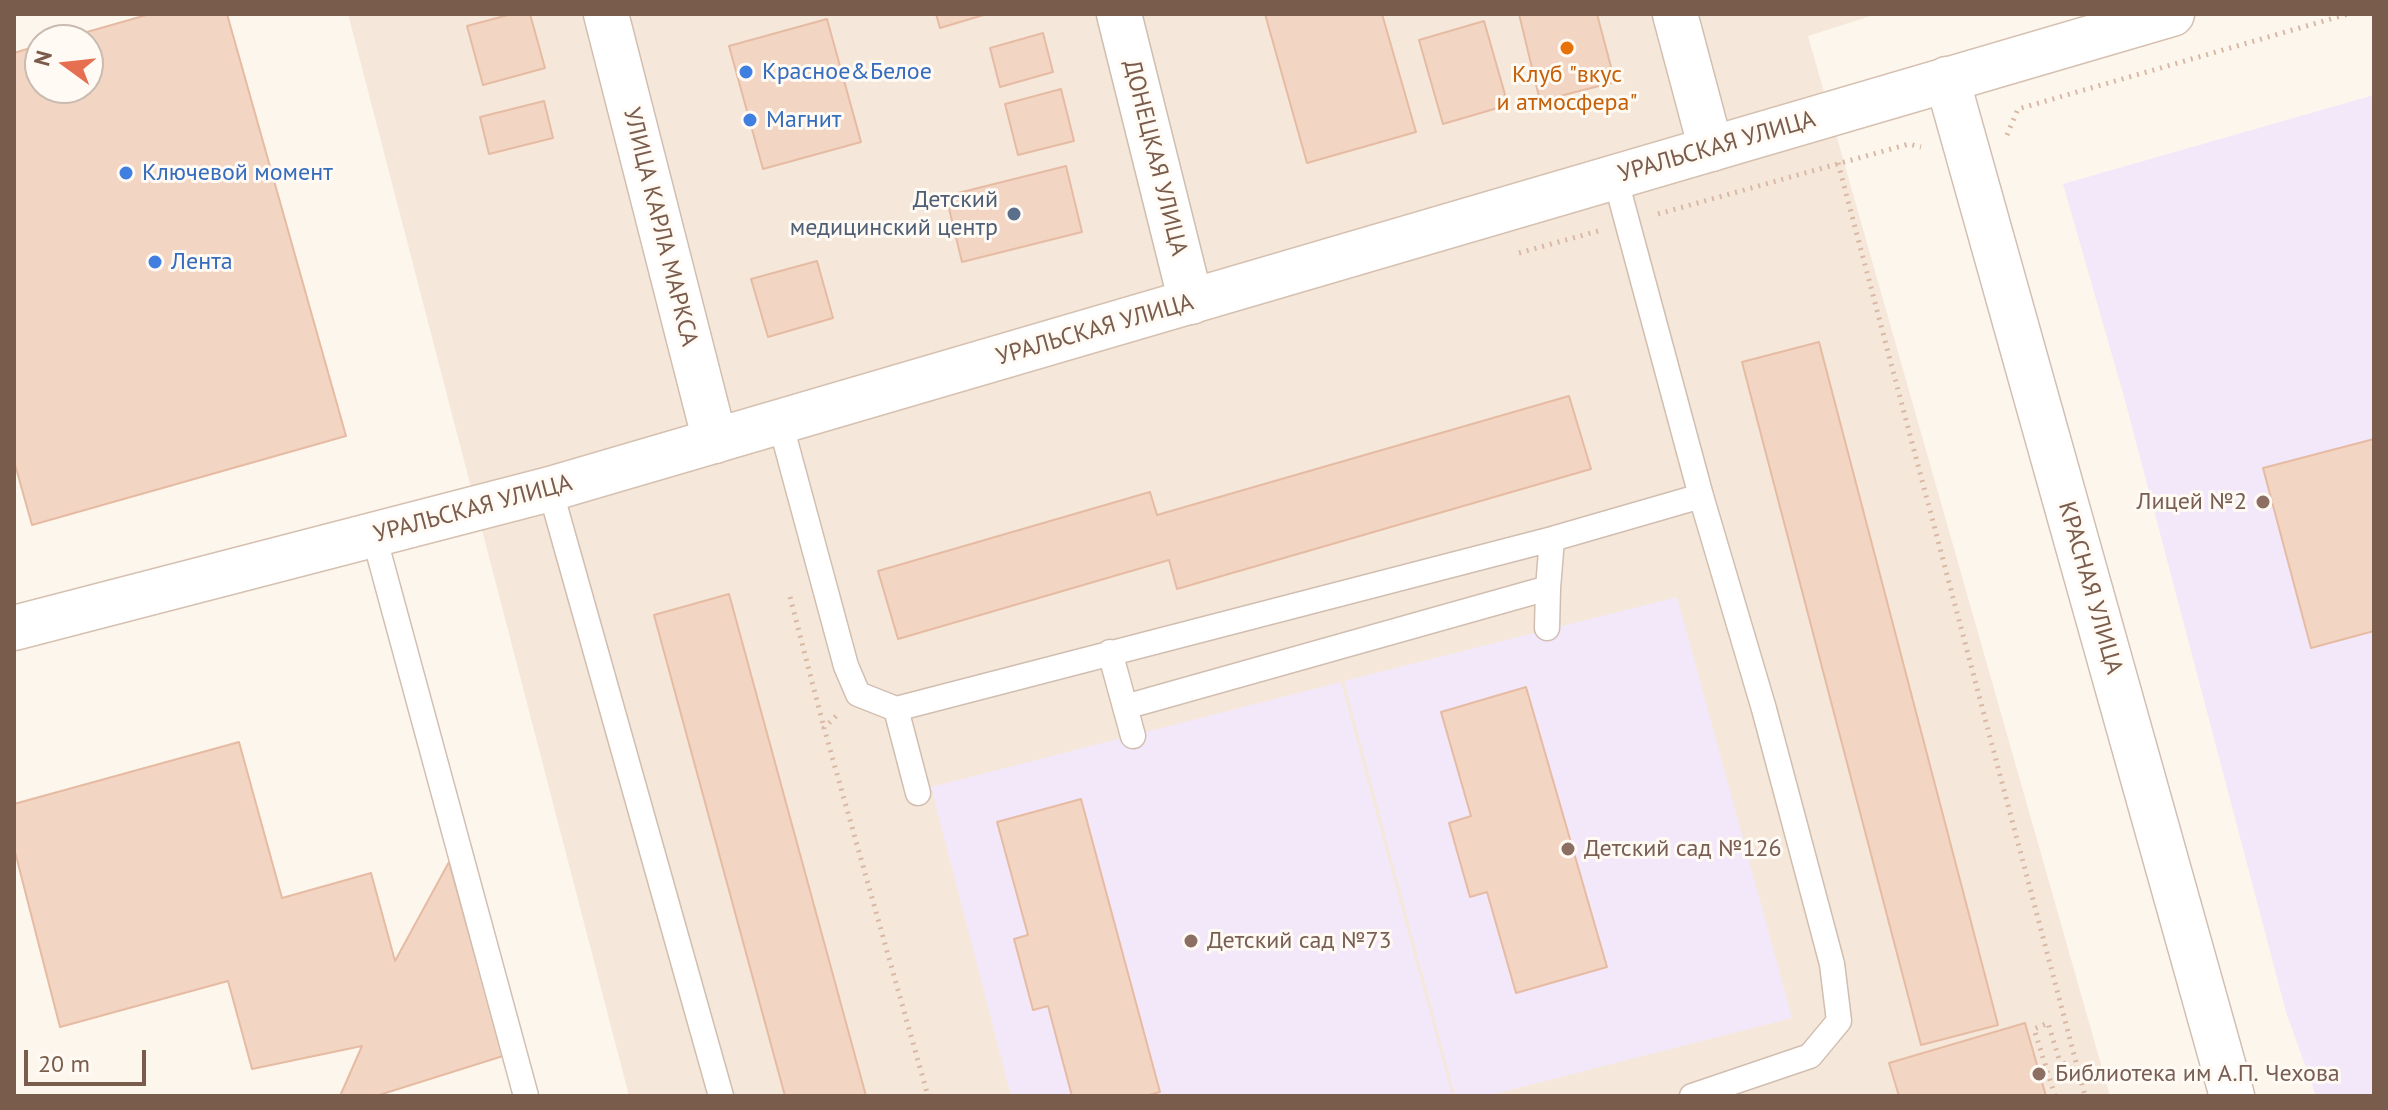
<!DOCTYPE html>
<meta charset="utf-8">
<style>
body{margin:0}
#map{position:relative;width:2388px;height:1110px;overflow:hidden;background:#fdf6ec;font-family:"PT Sans",sans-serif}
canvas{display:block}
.frame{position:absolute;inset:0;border:16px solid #7a5c4d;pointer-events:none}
.north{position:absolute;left:24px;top:24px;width:80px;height:80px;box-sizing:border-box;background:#fffaf3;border:2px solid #cabbb1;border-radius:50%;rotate:285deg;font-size:22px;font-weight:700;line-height:32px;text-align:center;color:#7a5c4d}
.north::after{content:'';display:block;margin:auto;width:28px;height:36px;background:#e76f51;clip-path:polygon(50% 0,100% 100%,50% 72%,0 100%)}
.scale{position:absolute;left:24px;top:1050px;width:122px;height:36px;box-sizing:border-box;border:4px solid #7a5c4d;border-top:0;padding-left:10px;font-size:24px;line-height:28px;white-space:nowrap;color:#7a5c4d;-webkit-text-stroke:6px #fffaf3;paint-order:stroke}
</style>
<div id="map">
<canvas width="2388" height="1110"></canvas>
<div class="frame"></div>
<div class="north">N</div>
<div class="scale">20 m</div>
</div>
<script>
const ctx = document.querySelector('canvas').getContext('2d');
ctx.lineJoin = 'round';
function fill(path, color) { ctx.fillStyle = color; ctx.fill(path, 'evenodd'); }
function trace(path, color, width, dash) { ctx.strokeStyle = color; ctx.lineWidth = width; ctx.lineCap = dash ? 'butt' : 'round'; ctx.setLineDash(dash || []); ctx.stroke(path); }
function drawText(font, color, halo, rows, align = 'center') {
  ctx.font = font + ' "PT Sans",sans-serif'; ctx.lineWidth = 6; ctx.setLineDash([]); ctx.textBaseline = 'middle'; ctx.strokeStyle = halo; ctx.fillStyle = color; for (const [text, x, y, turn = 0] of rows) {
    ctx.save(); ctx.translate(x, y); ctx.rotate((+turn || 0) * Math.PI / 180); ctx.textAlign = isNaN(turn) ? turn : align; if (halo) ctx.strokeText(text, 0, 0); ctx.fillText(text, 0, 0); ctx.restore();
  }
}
const residential = new Path2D(`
 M348 14H1877L1808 36 2110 1096H629Z`);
const education = new Path2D(`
 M2374 95V1096H2316L2286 1012 2126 404 2063 184Z
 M1677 597 1792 1018 1486 1096H1455L1344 681Z
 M1341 682 1452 1096H1011L931 787Z`);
const building = new Path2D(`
 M150 14H227L346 436 32 525 14 461V53L40 45V88H88V40H59Z
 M512 14H530L545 68 483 85 467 26Z
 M936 14H987L940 28Z
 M1265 14H1382L1416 132 1307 163Z
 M1519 14H1597L1615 82 1540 101Z
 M827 19 861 142 763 169 729 46Z
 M1484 21 1508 105 1443 124 1419 40Z
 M1043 33 1053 72 1000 87 990 48Z
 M1061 89 1074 141 1018 155 1005 104Z
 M544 101 553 138 489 154 480 117Z
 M1066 166 1082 232 962 262 946 196Z
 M817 261 833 318 768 337 751 279Z
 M1819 342 1998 1025 1921 1045 1742 362Z
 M1569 396 1591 469 1177 589 1169 560 898 639 878 571 1150 492 1157 515Z
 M2374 439V631L2311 648 2263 468Z
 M729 594 866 1096H785L654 615Z
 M1526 687 1607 967 1516 993 1487 892 1470 897 1449 823 1471 816 1441 712Z
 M239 742 282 898 371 873 395 961 449 862 503 1056 376 1096H340L362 1046 252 1069 228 981 60 1027 14 848V804Z
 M1081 799 1160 1092 1145 1096H1072L1048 1006 1033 1010 1014 939 1028 935 997 822Z
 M2025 1023 2046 1096H1899L1889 1063Z`);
const path = new Path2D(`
 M2007 135 2018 109 2348 14
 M1838 163 2085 1096
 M1658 214 1909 144 1921 147
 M1519 253 1598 231
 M790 597 824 728
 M836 716 824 728 928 1096
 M2055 1096 2034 1029 2048 1023 2059 1059 2080 1078`);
const lane = new Path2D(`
 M1615 177 1701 496 1764 709 1832 964 1839 1021 1810 1056 1692 1096
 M780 422 846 666 858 694 896 709 1552 539 1701 496
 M550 489 721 1096
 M374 536 526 1096
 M1547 628 1548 588 1552 539
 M1110 652 1133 736
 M1125 707 1548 588
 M896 709 918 793`);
const street = new Path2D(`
 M606 14 715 441
 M1119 14 1191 302
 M1675 14 1711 149
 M1947 79 2232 1096`);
const secondary = new Path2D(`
 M14 628 550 489 2172 14`);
const markers = [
 [1567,48,8,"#e8710a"],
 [746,72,8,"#3f7fe0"],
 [750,120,8,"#3f7fe0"],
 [126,173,8,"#3f7fe0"],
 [1014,214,8,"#5c6f8a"],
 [155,262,8,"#3f7fe0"],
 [2263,502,8,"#8d6e63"],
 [1568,849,8,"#8d6e63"],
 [1191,941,8,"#8d6e63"],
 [2039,1074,8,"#8d6e63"]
];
const shopNames = [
 ["Красное&Белое",762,72],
 ["Магнит",766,120],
 ["Ключевой момент",142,173],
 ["Лента",171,262]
];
const foodNames = [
 ["Клуб \"вкус",1567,75],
 ["и атмосфера\"",1567,103]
];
const streetNames = [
 ["УРАЛЬСКАЯ УЛИЦА",1717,147,-16],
 ["ДОНЕЦКАЯ УЛИЦА",1155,158,76],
 ["УЛИЦА КАРЛА МАРКСА",660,227,76],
 ["УРАЛЬСКАЯ УЛИЦА",1095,330,-16],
 ["УРАЛЬСКАЯ УЛИЦА",473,509,-15],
 ["КРАСНАЯ УЛИЦА",2090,588,74]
];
const serviceNames = [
 ["Детский",998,200],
 ["медицинский центр",998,228]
];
const educationNames = [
 ["Лицей №2",2247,502,"right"],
 ["Детский сад №126",1584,849],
 ["Детский сад №73",1207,941],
 ["Библиотека им А.П. Чехова",2055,1074]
];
fill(residential, '#f5e8da');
fill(education, '#f3e8fa');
fill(building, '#f3d5c3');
trace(building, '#e6bba3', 2);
trace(lane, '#d1beb0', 27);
trace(street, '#d1beb0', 47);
trace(secondary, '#d6c0b0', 47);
trace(path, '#d9b8a5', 5, [2, 6]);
trace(lane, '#fff', 24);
trace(street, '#fff', 44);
trace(secondary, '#fff', 44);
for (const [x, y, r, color] of markers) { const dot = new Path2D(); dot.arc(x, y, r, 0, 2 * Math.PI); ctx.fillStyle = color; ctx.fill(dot); trace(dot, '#fffaf3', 3); }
drawText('24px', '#366cbe', '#fffaf3', shopNames, 'left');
drawText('24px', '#c56008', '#fffaf3', foodNames);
drawText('24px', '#7a5c4d', '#fffaf3', streetNames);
drawText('24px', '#4e5e75', '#fffaf3', serviceNames, 'right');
drawText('24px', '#785e54', '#fffaf3', educationNames, 'left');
</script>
